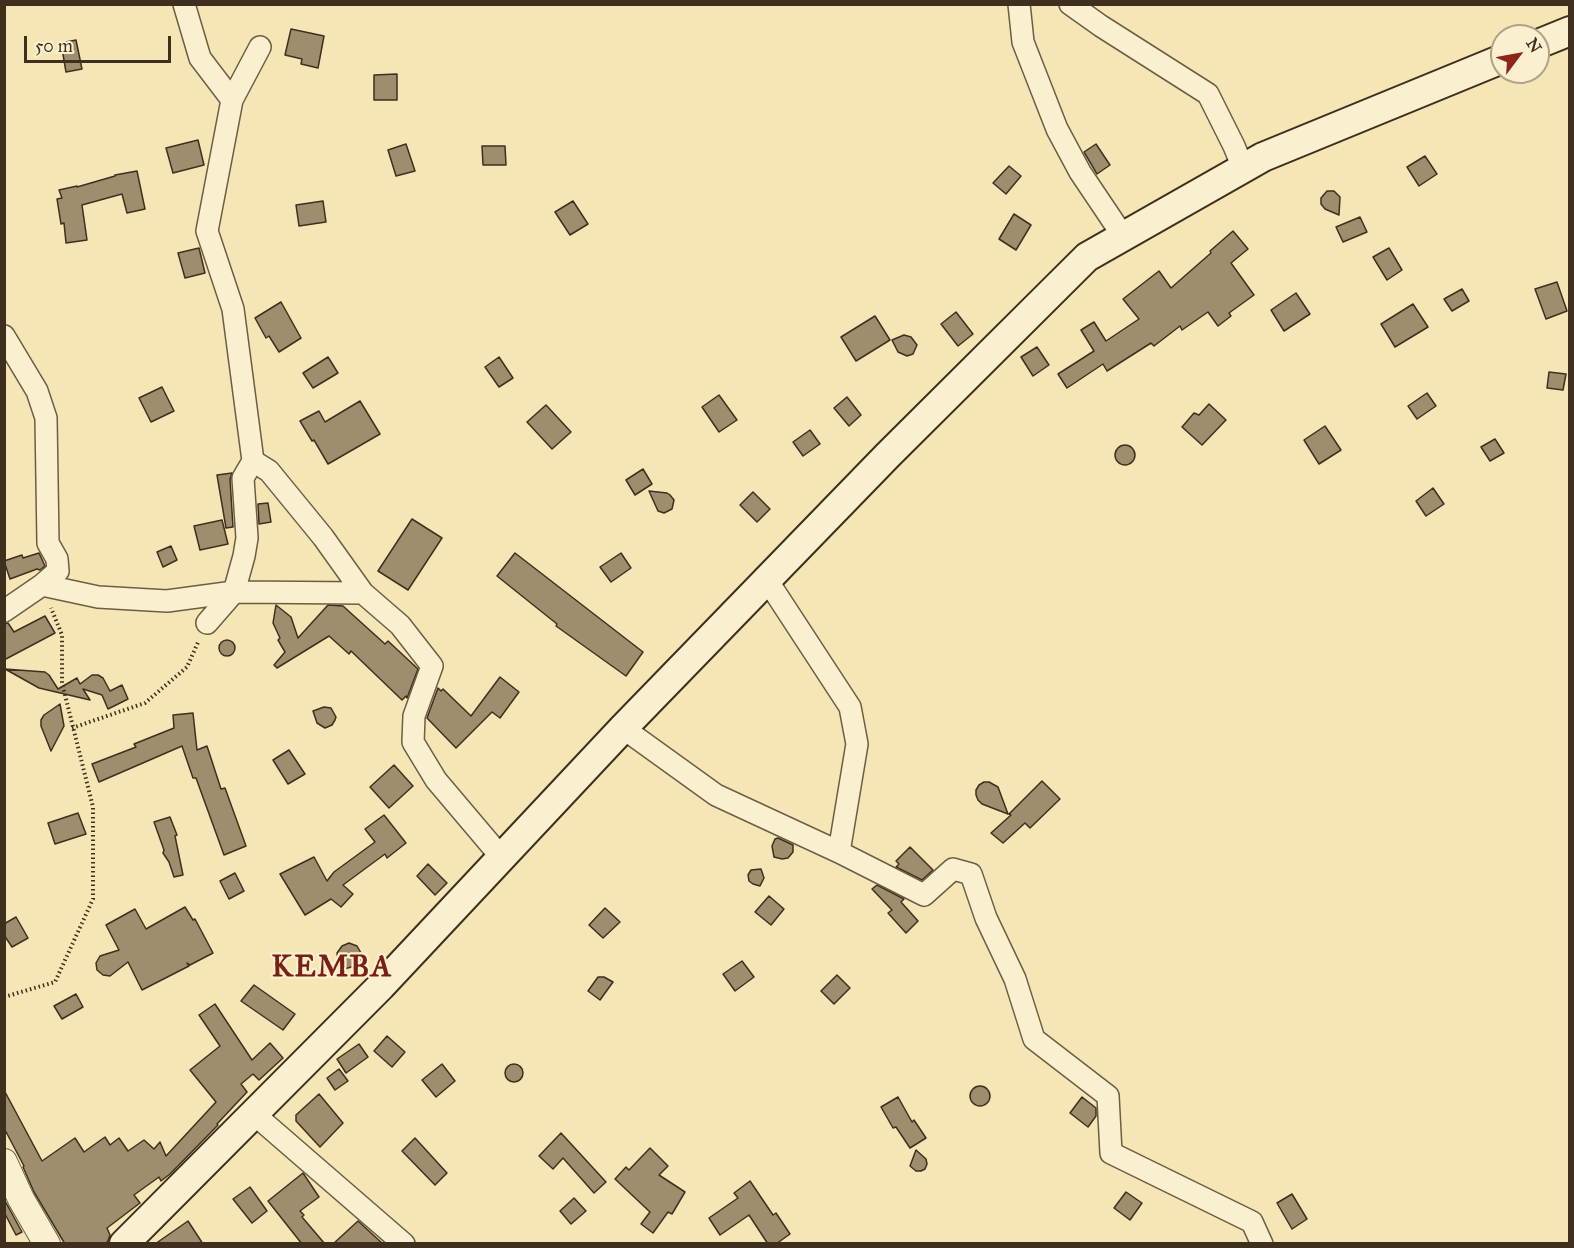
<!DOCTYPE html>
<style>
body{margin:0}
#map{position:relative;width:1574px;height:1248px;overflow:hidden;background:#f7e6b5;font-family:"IM FELL Great Primer",serif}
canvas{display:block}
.frame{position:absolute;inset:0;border:6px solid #3f2f1e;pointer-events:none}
.north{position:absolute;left:1490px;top:24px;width:60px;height:60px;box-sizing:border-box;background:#faefcf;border:2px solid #afa288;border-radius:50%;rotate:58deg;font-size:16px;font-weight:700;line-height:24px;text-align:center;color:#3f2f1e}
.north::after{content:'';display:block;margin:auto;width:21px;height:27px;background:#8f2418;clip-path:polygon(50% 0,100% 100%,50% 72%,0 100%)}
.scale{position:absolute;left:24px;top:36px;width:147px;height:27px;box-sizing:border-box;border:3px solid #3f2f1e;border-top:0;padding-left:8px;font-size:18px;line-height:21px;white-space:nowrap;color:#3f2f1e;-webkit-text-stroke:4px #faefcf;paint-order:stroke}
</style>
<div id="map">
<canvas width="1574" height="1248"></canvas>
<div class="frame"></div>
<div class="north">N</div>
<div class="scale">50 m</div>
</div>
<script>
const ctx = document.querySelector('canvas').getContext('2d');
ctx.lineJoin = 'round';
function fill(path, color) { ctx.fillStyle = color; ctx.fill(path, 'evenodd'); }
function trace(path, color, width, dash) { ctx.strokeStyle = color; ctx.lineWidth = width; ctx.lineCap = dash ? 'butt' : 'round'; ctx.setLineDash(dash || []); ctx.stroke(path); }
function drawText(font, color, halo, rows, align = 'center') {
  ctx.font = font + ' "IM FELL Great Primer",serif'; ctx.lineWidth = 4.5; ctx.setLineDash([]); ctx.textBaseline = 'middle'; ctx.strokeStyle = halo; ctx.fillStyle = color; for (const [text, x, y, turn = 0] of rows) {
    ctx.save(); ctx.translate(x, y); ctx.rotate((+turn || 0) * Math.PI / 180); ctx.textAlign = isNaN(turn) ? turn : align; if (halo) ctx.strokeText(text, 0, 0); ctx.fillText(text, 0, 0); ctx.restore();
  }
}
const building = new Path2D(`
 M291 29 324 36 318 68 301 64 302 59 285 55Z
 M76 40 82 69 66 72 61 43Z
 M397 74V100H374V75Z
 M198 140 204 165 173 173 166 148Z
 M406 144 415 171 396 176 388 150Z
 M1096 144 1110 165 1097 174 1084 152Z
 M482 146H505L506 165H483Z
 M1425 156 1437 174 1419 186 1407 167Z
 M1009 166 1021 176 1006 194 993 183Z
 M137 171 145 209 127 213 122 194 82 205 87 240 66 243 64 223 61 224 57 199 62 198 59 190 77 186V187L115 176V175Z
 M1327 191H1334L1340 197 1339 215 1325 209 1321 204V198Z
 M323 201 326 222 299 226 296 205Z
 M573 201 588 224 570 235 555 212Z
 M1014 214 1031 225 1016 250 999 239Z
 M1360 217 1367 232 1343 242 1336 227Z
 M1233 231 1248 249 1231 263 1254 295 1229 313 1231 316 1218 326 1208 312 1182 330 1180 326 1154 346 1151 343 1107 371 1103 364 1067 388 1058 374 1094 351 1081 330 1094 322 1106 341 1139 319 1123 299 1159 271 1171 288 1211 253 1210 251Z
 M199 248 205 273 185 278 178 253Z
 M1389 248 1402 270 1387 280 1373 257Z
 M1557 282 1567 311 1546 319 1535 289Z
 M1462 289 1469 301 1452 311 1444 299Z
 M1296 293 1310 314 1284 331 1271 310Z
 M281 302 301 338 279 352 269 336 266 338 255 318Z
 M1413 304 1428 327 1395 347 1381 324Z
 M956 312 973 334 958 346 941 324Z
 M875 316 890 340 856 361 841 337Z
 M904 335 911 337 917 345 913 354 907 356 898 352 892 340Z
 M1037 347 1049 365 1033 376 1021 357Z
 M328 357 338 373 313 388 303 373Z
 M499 357 513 378 499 387 485 367Z
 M1549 372 1566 374 1563 390 1547 388Z
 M162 387 174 411 151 422 139 398Z
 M1427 393 1436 406 1417 419 1408 406Z
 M719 395 737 420 719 432 702 407Z
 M847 397 861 415 849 426 834 408Z
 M360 401 380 434 328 464 314 440 312 441 300 421 319 411 325 422Z
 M1209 404 1226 420 1202 445 1182 427 1194 413 1199 415Z
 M546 405 571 432 552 449 527 422Z
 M1325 426 1341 450 1319 464 1304 440Z
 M810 430 820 444 803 456 793 442Z
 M1495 439 1504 453 1490 461 1481 447Z
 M1115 455a10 10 0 1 1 20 0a10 10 0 1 1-20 0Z
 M643 469 652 484 635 495 626 480Z
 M232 473 230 479 233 527 226 528 217 475Z
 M1433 488 1444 504 1426 516 1416 501Z
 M649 491 667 493 670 495 674 500 672 509 664 513 658 511Z
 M753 492 770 509 757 522 740 505Z
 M268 503 271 522 259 524 258 504Z
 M412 519 442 538 408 590 378 571Z
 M222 520 228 544 200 550 194 526Z
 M171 546 177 560 163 567 157 552Z
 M39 553 45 566 40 570 37 569 10 579 4 561 22 555 23 558Z
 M515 553 643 652 626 676 556 626 557 624 497 576Z
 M621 553 631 568 611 582 600 567Z
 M276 605 291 617 298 638 328 605 343 606 385 644 388 641 418 669 407 698 406 696 402 700 351 651 349 654 329 636 277 668 274 665 285 652 278 640 280 638 273 623Z
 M45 616 55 633 4 660V624L8 623 14 632Z
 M219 648a8 8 0 1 1 16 0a8 8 0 1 1-16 0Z
 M5 669 45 672 49 675 58 689 77 678 80 684 92 675H98L103 678 110 691 122 685 128 699 108 709 102 695 83 689 90 700 39 688Z
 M500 677 519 692 500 718 492 712 456 748 427 718 438 688 441 691 443 689 471 716Z
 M60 704 64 726 51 751 41 726V720L44 715Z
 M324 707 331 708 336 717 335 720 332 725 325 728 317 723 313 711Z
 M193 713 197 750 207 746 221 789 225 788 246 846 224 855 196 778H193L182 746 99 782 92 764 136 747 134 744 174 728 173 715Z
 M289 750 305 774 288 784 273 760Z
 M394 765 413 786 389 808 370 787Z
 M1042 781 1060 799 1030 828 1025 823 1003 843 991 833 1011 815 1009 814Z
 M984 782H989L998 787 1008 814 982 804 978 800 976 795V790L979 785Z
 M78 813 86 834 55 844 48 823Z
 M384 815 406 843 387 858 385 854 343 885 353 894 341 907 331 899 305 915 280 874 314 857 327 881 334 872 375 842 365 829Z
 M170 817 177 835 175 836 183 875 174 877 169 862 163 853 164 850 154 822Z
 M778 838 793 845V852L788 858 782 859 774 857 772 846 775 839Z
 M910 847 933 870 922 880 896 867 899 864 896 861Z
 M428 864 447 883 435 895 417 876Z
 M761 869 764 878 760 886 753 884 749 881 748 875 751 870Z
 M235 873 244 891 229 899 220 881Z
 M877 885 904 899 901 902 918 921 906 933 888 913 892 910 872 889Z
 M769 896 784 909 771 925 755 912Z
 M185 907 193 920 195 919 213 953 190 965 187 963 189 966 142 990 128 962 110 976 103 975 97 970 96 963 100 956 119 950 106 925 135 909 146 929Z
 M605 908 620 922 603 938 589 925Z
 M16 917 28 938 12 947 4 935V924Z
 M349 943 357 946 361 953V957L360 961 355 966 344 969 338 961 337 953 342 946Z
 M742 961 754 977 735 991 723 974Z
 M837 975 850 988 834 1004 821 991Z
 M598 977H604L613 982 600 1000 588 991Z
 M254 985 295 1014 283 1030 241 1001Z
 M76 994 83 1007 62 1019 54 1006Z
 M215 1004 252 1060 270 1043 283 1058 259 1080 253 1074 241 1084 247 1092 217 1124 218 1125 170 1174 161 1181 159 1177 134 1195 140 1203 107 1228 110 1235 108 1241 105 1244H65L34 1192 23 1167 24 1166 4 1128V1090L42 1161 75 1138 84 1152 105 1137 110 1145 119 1138 128 1151 144 1140 154 1149 160 1142 166 1156 216 1102 190 1070 220 1046 199 1015Z
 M387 1036 405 1052 392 1067 374 1051Z
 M359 1044 368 1057 346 1073 337 1059Z
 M505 1073a9 9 0 1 1 18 0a9 9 0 1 1-18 0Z
 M442 1064 455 1081 436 1097 422 1080Z
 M339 1069 348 1081 335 1090 327 1078Z
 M970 1096a10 10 0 1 1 20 0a10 10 0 1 1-20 0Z
 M319 1094 343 1123 320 1147 296 1121V1115Z
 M898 1097 912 1122 914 1120 926 1138 910 1148 896 1127 893 1128 881 1107Z
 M1082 1097 1096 1108V1116L1088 1127 1070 1113Z
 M561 1133 606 1182 594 1193 563 1158 553 1169 539 1156Z
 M415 1138 447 1173 435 1185 402 1151Z
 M650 1148 668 1166 659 1175 685 1192 672 1214 668 1212 653 1233 641 1224 650 1212 615 1179 626 1167 629 1170Z
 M916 1150 926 1159 927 1164 925 1169 921 1171H916L910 1166Z
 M303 1173 319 1197 300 1211 304 1215 302 1217 325 1244H302L268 1201Z
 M750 1181 773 1215 776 1213 790 1234 776 1244H768L749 1215 720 1235 709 1218 738 1198 734 1193Z
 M250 1187 267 1211 252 1223 233 1199Z
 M1126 1192 1142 1203 1130 1220 1114 1208Z
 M1292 1194 1307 1219 1292 1229 1277 1203Z
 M574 1198 586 1211 571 1224 560 1211Z
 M4 1199 22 1232 16 1235 4 1212Z
 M188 1221 203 1244H155Z
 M358 1221 383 1244H333Z`);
const path = new Path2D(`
 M72 728 145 703 187 667 199 640
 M4 997 55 982 93 899V807L62 683V635L51 608`);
const minor = new Path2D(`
 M184 4 200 58 232 100
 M1019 4 1023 42 1057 129 1080 172 1123 236
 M1070 4 1101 26 1208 94 1234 146 1243 168
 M4 336 37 391 46 418 48 543 57 559 58 571 42 585 4 611
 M253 461 269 471 323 537 363 593 400 625 432 666 414 716 413 742 436 780 502 858
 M767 580 850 707 857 744 839 852
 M42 585 98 597 167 601 234 592 363 593
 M207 623 234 592 244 556 247 538 243 478 253 461 233 309 207 231 232 100 260 47
 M623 728 716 795 839 852 924 895 953 869 971 874 986 918 1015 979 1034 1039 1108 1096 1111 1153 1252 1222 1262 1244
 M254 1114 404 1244`);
const tertiary = new Path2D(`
 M4 1162 21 1199 47 1244`);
const secondary = new Path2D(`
 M1538 44 1570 31
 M124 1244 381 986 623 728 888 455 1087 257 1263 157 1502 59`);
const districtNames = [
 ["KEMBA",332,969]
];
fill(building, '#9f8e6d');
trace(building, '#3f2f1e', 1.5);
trace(minor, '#6d5d44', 24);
trace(tertiary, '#6d5d44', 28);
trace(secondary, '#3f2f1e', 32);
trace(path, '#3f2f1e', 4, [1.5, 3]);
trace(minor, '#faefcf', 21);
trace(tertiary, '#faefcf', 26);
trace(secondary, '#faefcf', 28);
ctx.letterSpacing = '1.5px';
drawText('bold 30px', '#7a1f14', '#faefcf', districtNames);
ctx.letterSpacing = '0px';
</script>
